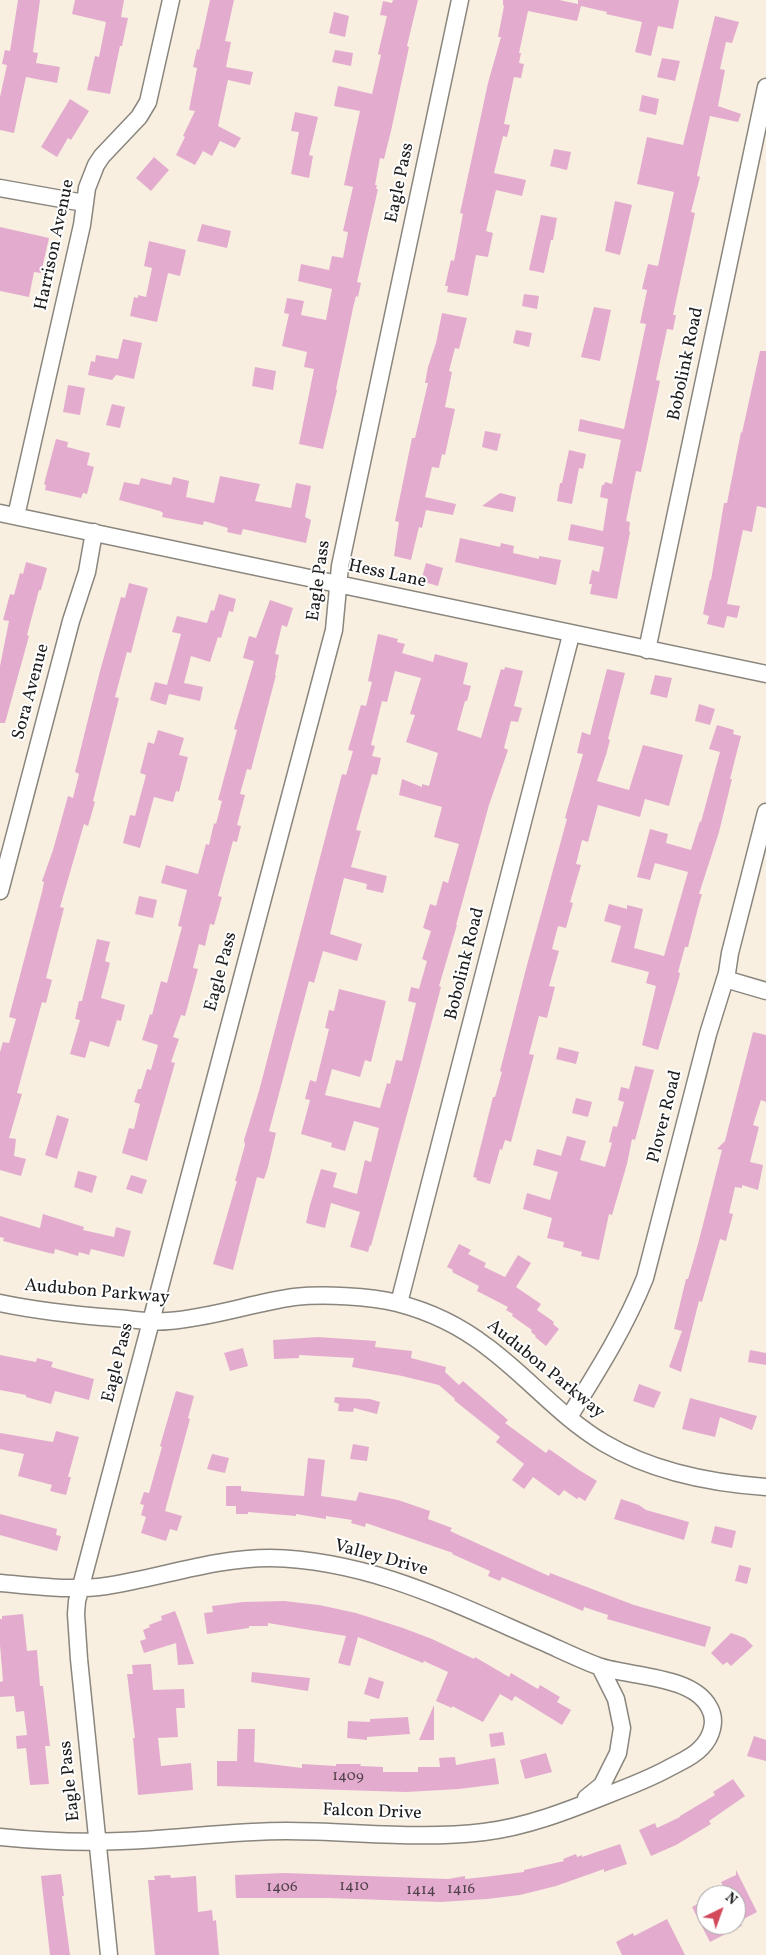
<!DOCTYPE html>
<style>
body{margin:0}
#map{position:relative;width:766px;height:1955px;overflow:hidden;background:#f8efe0;font-family:Vollkorn,serif}
canvas{display:block}
.north{position:absolute;left:696px;top:1885px;width:50px;height:50px;box-sizing:border-box;background:#fff;border:1px solid #a4a4a4;border-radius:50%;rotate:42deg;font-size:14px;font-weight:700;line-height:20px;text-align:center;color:#1c1c1c}
.north::after{content:'';display:block;margin:auto;width:18px;height:22px;background:#d1495b;clip-path:polygon(50% 0,100% 100%,50% 72%,0 100%)}
</style>
<div id="map">
<canvas width="766" height="1955"></canvas>
<div class="north">N</div>
</div>
<script>
const ctx = document.querySelector('canvas').getContext('2d');
ctx.lineJoin = 'round';
function fill(path, color) { ctx.fillStyle = color; ctx.fill(path, 'evenodd'); }
function trace(path, color, width, dash) { ctx.strokeStyle = color; ctx.lineWidth = width; ctx.lineCap = dash ? 'butt' : 'round'; ctx.setLineDash(dash || []); ctx.stroke(path); }
function drawText(font, color, halo, rows, align = 'center') {
  ctx.font = font + ' Vollkorn,serif'; ctx.lineWidth = 4; ctx.setLineDash([]); ctx.textBaseline = 'middle'; ctx.strokeStyle = halo; ctx.fillStyle = color; for (const [text, x, y, turn = 0] of rows) {
    ctx.save(); ctx.translate(x, y); ctx.rotate((+turn || 0) * Math.PI / 180); ctx.textAlign = isNaN(turn) ? turn : align; if (halo) ctx.strokeText(text, 0, 0); ctx.fillText(text, 0, 0); ctx.restore();
  }
}
const building = new Path2D(`
 M18 0H40L33 52 38 53 36 63 60 67 57 83 26 77 14 133 0 130V97L7 65 2 64 5 50 10 51Z
 M75 0H124L121 17 128 18 122 46H120L110 94 87 90 95 56 99 57 106 22 72 14Z
 M210 0H234L225 41 231 42 226 67 253 72 250 85 228 80 218 126 241 138 235 148 220 141 212 156 203 151 195 165 176 155 185 137 183 136 195 111 189 110 197 68 193 67 197 49 199 50Z
 M393 0H418L407 46 409 47 391 131 384 159 380 158 375 185H377L376 189H378L357 282 361 283 358 297 356 296 353 308 336 389 337 390 323 449 299 444 314 369 304 367 307 352 282 346 289 314 284 313 287 298 304 301 301 315 326 320 332 289 298 281 301 264 329 270 332 256 343 258 348 232 343 231 353 187 344 185 360 111 334 106 338 86 372 94 381 55 378 54 387 16 380 15 383 1 392 3Z
 M503 0H559L578 4V0H679L673 29 658 26 651 56 635 52 642 22 606 14 607 12 581 6 577 21 528 11 519 53H521L519 63 524 64 521 78 514 77 504 124 510 125 507 137 503 136 494 173 526 180 522 196 496 190 486 231 493 233 488 257 476 255 468 296 447 292 448 286H445L451 260 454 261 463 214 460 213 488 83 501 37H498L504 6 503 5Z
 M334 12 349 16 345 37 329 33Z
 M715 16 739 22 732 43 726 42 720 69 725 70 718 106 741 114 738 122 710 116 697 176 700 177 691 212 695 213 673 315H676L673 330 667 329 656 380 660 381 641 472 636 471 626 521 630 522 629 531 630 532 617 599 590 594 592 584H589L592 570 599 572 604 547 568 540 571 524 603 531 608 499 600 497 602 485H604L605 482 612 484 621 440 578 431 580 419 624 429 646 324 640 323 647 290 642 289 648 264 658 266 674 192 637 184 647 137 683 145Z
 M335 50 353 53 351 66 332 62Z
 M662 58 680 61 675 81 657 77Z
 M642 95 659 99 656 115 639 111Z
 M70 99 89 111 71 140 68 138 57 157 41 147Z
 M295 112 318 117 309 155 313 156 309 178 291 174 299 132 291 131Z
 M554 149 571 152 567 170 550 166Z
 M154 157 169 170 151 191 136 178Z
 M615 201 632 205 620 255 605 251Z
 M541 215 557 218 553 240H551L544 273 529 270Z
 M202 224 231 231 227 248 197 241Z
 M0 227 49 238 41 273 34 272 29 297 0 291Z
 M149 241 186 250 180 276 168 273 157 322 130 316 134 297 138 298V295L146 297 152 268 144 266Z
 M524 294 539 296 537 309 522 306Z
 M594 307 611 310 600 361 581 357Z
 M442 313 467 318 459 349 455 348 449 371 452 372 445 407 455 409 445 455 442 454 439 468 432 467 425 497 456 504 453 515 426 510 422 528 419 527 411 560 394 556 399 522 395 521 412 438H415L428 383H425L428 367 436 343Z
 M516 330 532 333 529 347 513 343Z
 M123 339 142 343 134 379 116 375 112 380 88 375 91 361 95 362 96 355 118 359Z
 M760 351H766V508L757 506 752 532 743 530 727 604 740 606 737 618 727 616 724 628 707 624 709 616 703 614 710 580H711L724 503H727L741 432 742 433Z
 M255 367 276 371 273 390 252 386Z
 M68 385 85 388 80 415 63 412Z
 M112 404 125 407 120 428 106 425Z
 M485 431 501 434 497 451 482 447Z
 M56 439 68 442 67 447 90 453 87 465 94 467 87 494 83 493 81 498 45 490 46 485 44 484Z
 M569 450 586 454 583 469 579 468 572 504 557 501 560 483H562Z
 M220 476 260 484 255 501 291 508 296 483 311 486 305 517 311 520 306 543 243 529 241 535 227 532 228 528 204 521 203 525 162 517 163 513 160 511 119 500 124 482 139 485 141 478 171 485 173 477 189 481 186 497 214 503Z
 M500 493 516 497 513 512 482 506Z
 M460 538 500 547 501 543 514 546 513 553 539 559V556L561 560 556 585 455 562Z
 M26 562 47 568 41 590H39L27 635 29 636 5 723H0V666L9 621 3 620 10 594 14 595 20 573 23 574Z
 M426 563 443 568 438 586 421 581Z
 M129 583 148 588 131 653 127 652 115 697 119 698 93 801 95 802 88 826 84 824 60 907 64 908 46 978 52 980 46 1003 42 1002 17 1093 22 1094 9 1138 16 1139 14 1156 26 1159 21 1176 0 1170V1052L3 1042 9 1043 16 1019 9 1017 42 892 44 882 42 881 53 850 68 796 73 798 79 774 75 772 100 671 121 597 125 598Z
 M219 594 236 599 233 612 229 611 221 638 218 637 210 662 191 656 184 683 203 687 200 701 169 694 166 705 150 700 155 682 167 685 181 634 172 632 177 616 207 623 211 610 214 611Z
 M270 600 293 608 287 627 282 625 275 654 279 655 275 675H276L251 770 247 769 240 794 245 795 237 825 241 826 237 842 233 841 218 896 222 897 214 925 210 924 205 946 199 944 193 968 198 969 185 1016 181 1015 173 1037 179 1039 171 1062 175 1063 147 1161 122 1153 129 1128 134 1129 140 1104 134 1102 138 1089H141L147 1069 151 1070 158 1045 142 1040 150 1014 152 1015 161 981 167 983 182 927 178 926 187 890 161 883 166 865 198 874 206 844 209 845 214 823 216 824 222 801 218 800 237 730 234 729 254 661 243 658 249 636 256 638Z
 M378 634 398 639 397 642 405 644 402 653 433 662 435 654 468 663 463 684 471 686 467 701H465L457 730 481 738 501 669 504 670 505 667 523 671 514 706 522 708 518 722 511 721 504 748 508 750 489 805 456 925H457L439 986 441 987 419 1070 371 1246 370 1245 368 1252 350 1247 360 1212 331 1203 325 1228 306 1223 310 1205 321 1169 337 1173 333 1187 357 1194 365 1160 371 1162 379 1128 354 1121 345 1151 331 1147 332 1143 301 1134 310 1100 305 1099 310 1080 316 1082 329 1029 325 1028 329 1010 334 1011 339 989 386 1001 371 1062 365 1060 360 1077 332 1069 325 1095 380 1108 387 1083 390 1084 396 1060 402 1061 416 1003 408 1001 411 987 419 989 427 961 422 959 431 931 423 928 430 904 436 906 443 881 448 883 459 844 434 837 442 807 399 795 402 779 422 787V784L429 786 438 753 406 742 415 715 410 714 421 678 395 671 387 702 382 701 371 745 375 746 372 756 381 758 377 775 372 774 356 830 361 831 351 867 387 876 383 893 366 889 367 884 344 878 330 934 362 944 357 961 323 951 314 983 309 981 269 1131 276 1133 268 1167 264 1179 257 1177 233 1270 213 1264 237 1181H235L245 1145 244 1140 259 1091 328 827 342 774 346 775 353 751 348 750 361 705 366 706 372 682 368 681Z
 M607 669 625 673 608 739 610 740 606 755 597 781 629 790 643 745 683 755 669 806 645 799 640 817 598 805 588 842 582 840 576 864 581 865 570 902 573 903 566 928 558 926 552 949 559 951 549 986 555 987 547 1018 539 1016 529 1054 534 1055 511 1142 505 1140 502 1150 500 1149 490 1184 476 1180 477 1178 473 1177 493 1097H495L502 1072 500 1071 527 965 567 819 565 818 583 754 577 753 582 732 590 735Z
 M655 675 672 678 667 698 650 694Z
 M699 704 715 709 710 725 695 721Z
 M717 725 734 730 733 734 741 736 730 779H732L719 832 699 894H702L698 908 688 947H685L678 972 680 973 679 978 658 1050 642 1045 656 986 646 983 649 972 611 962 621 926 604 921 609 904 627 909V905L643 909 634 948 664 956 688 872 655 863 650 880 637 877 650 829 668 834 666 843 691 850 700 821 701 822 720 752 709 749Z
 M158 730 184 738 179 755 188 757 179 792 176 791 173 802 154 797 140 848 123 843 130 815 135 816 146 775 140 773 148 742 154 744Z
 M139 896 157 900 153 918 135 914Z
 M97 939 110 942 105 961 110 963 101 998 125 1005 121 1021 117 1020 109 1047 90 1041 85 1058 70 1054 80 1020 75 1019 79 1001H82Z
 M753 1032 766 1035V1102L761 1100 753 1125 759 1127 750 1162 763 1165 758 1190 742 1185V1188L735 1187 729 1213 733 1214 726 1241 720 1239 702 1302 699 1301 681 1372 669 1367 682 1331 674 1329 686 1279H688L698 1244 722 1150 717 1149 725 1141Z
 M559 1047 579 1052 576 1064 556 1059Z
 M635 1066 654 1070 635 1140 632 1139 627 1164 612 1215 609 1214 599 1260 581 1256 582 1252 563 1247 564 1242 547 1238 552 1218 523 1209 527 1193 550 1200 558 1172 533 1165 537 1149 561 1156 567 1136 586 1141 580 1160 605 1167 612 1143 609 1142 613 1126 617 1127 624 1102 618 1100 621 1087 629 1089Z
 M576 1098 592 1102 588 1117 572 1113Z
 M57 1115 69 1119 57 1159 45 1155Z
 M78 1171 97 1176 92 1193 74 1187Z
 M131 1175 147 1180 142 1194 126 1189Z
 M43 1214 84 1227 83 1230 114 1237 116 1227 131 1231 124 1257 91 1249 89 1255 79 1252 78 1256 55 1249 54 1254 49 1253 3 1241 4 1238 0 1237V1216L40 1228Z
 M459 1244 471 1250 468 1254 486 1263 484 1267 505 1277 518 1255 531 1263 516 1287 541 1304 537 1310 554 1322 553 1324 559 1329 546 1346 535 1337 536 1336 531 1332 532 1330 512 1316 513 1314 506 1310 508 1307 477 1291 479 1286 452 1272 453 1270 447 1267Z
 M318 1337 376 1341 375 1347 412 1351 411 1358 446 1367 445 1372 459 1385 463 1381 508 1420 505 1423 546 1453 549 1449 579 1470 597 1481 585 1501 579 1497 577 1499 564 1490 559 1496 533 1477 524 1489 512 1480 524 1464 496 1442 500 1437 454 1400 455 1399 439 1385 402 1376 352 1367 354 1358 299 1355V1358L274 1359 273 1340Z
 M243 1348 248 1366 230 1371 224 1353Z
 M750 1350 766 1353V1365L748 1362Z
 M0 1355 36 1362 37 1358 53 1362 51 1367 94 1379 89 1400 55 1391 51 1404 26 1397V1395L0 1390Z
 M639 1384 661 1392 654 1408 633 1401Z
 M176 1391 194 1396 188 1418 190 1419 165 1511 182 1516 177 1531 170 1529 166 1541 141 1533 146 1517 141 1515 144 1505 140 1504 144 1492 149 1493 162 1447 160 1446Z
 M335 1397 370 1399 380 1402 377 1414 354 1408 353 1412 338 1411 339 1404 334 1402Z
 M690 1398 757 1416 752 1430 720 1417 715 1437 682 1429Z
 M56 1431 79 1437 68 1477H71L66 1495 50 1491 52 1485 18 1476 24 1454 0 1449V1433L53 1442Z
 M353 1444 369 1447 367 1461 350 1459Z
 M212 1454 229 1458 225 1473 207 1469Z
 M308 1458 325 1460 321 1496 356 1501 359 1492 398 1500 430 1511 428 1519 452 1528 450 1531 549 1576 550 1573 634 1605 711 1627 705 1647 607 1619 608 1615 584 1607 583 1611 502 1577 500 1581 488 1576 490 1571 452 1554 453 1553 366 1523 365 1527 351 1523 352 1520 326 1516V1519L296 1514V1516L248 1512V1514H236V1506H226V1486H241V1491L304 1496Z
 M621 1499 639 1505 646 1510 689 1522 684 1540 614 1519Z
 M0 1514 57 1529 56 1535 61 1536 57 1551 0 1535Z
 M715 1526 736 1531 732 1548 711 1543Z
 M739 1565 751 1568 747 1584 735 1581Z
 M284 1601 319 1605 356 1613 403 1628 432 1639 474 1659 475 1657 509 1677 511 1673 538 1689 540 1685 560 1697 557 1702 571 1710 562 1725 515 1696 512 1701 500 1694 483 1722 452 1706V1708L436 1701 448 1672 424 1661 423 1663 358 1637 350 1666 338 1663 346 1636 268 1623V1626H249V1628L207 1634 204 1613 213 1612 212 1606 243 1602Z
 M175 1611 179 1621 194 1664 178 1665 176 1643 144 1653 140 1641 146 1639 143 1630 150 1627 149 1625 162 1620 161 1616Z
 M23 1614 27 1651 37 1650 40 1686H43L50 1746H45L49 1784 30 1785 26 1748 17 1749 16 1736 27 1735 24 1711 16 1712 14 1696 0 1697V1682L3 1681 0 1645V1619H2V1616Z
 M731 1633 745 1638 753 1646 731 1666 727 1662 723 1665 711 1653Z
 M151 1664 153 1690 184 1689 185 1708H176L178 1737 158 1738 161 1766 191 1763 193 1790 138 1795 133 1738H135L127 1674H133L132 1665Z
 M252 1672 310 1678 308 1691 251 1682Z
 M369 1677 384 1682 379 1699 364 1694Z
 M434 1705V1740H419Z
 M408 1717 410 1734 367 1737V1740L347 1738 348 1721 370 1722V1719Z
 M238 1729H255L254 1762 302 1768V1764L336 1766V1764H361L360 1766 383 1767V1772H418V1767H440L439 1758 455 1757 456 1765 495 1758 499 1784 459 1789 406 1792 217 1786V1761H237Z
 M503 1732 505 1745 491 1747 489 1734Z
 M754 1736 766 1740V1761L747 1756Z
 M546 1753 552 1772 525 1779 520 1760Z
 M733 1779 745 1796 709 1821 711 1824 676 1845 651 1856 639 1830 655 1823 657 1828 680 1817V1816L715 1795 713 1792Z
 M620 1844 627 1864 604 1872V1869L556 1886 520 1895 487 1899 441 1902 328 1898H236L235 1875 285 1873 448 1879 465 1876V1879L484 1877 524 1872V1870L564 1861 563 1859 576 1854 577 1857 582 1855V1857Z
 M736 1870 757 1912 736 1923V1895H727L721 1882 736 1875Z
 M61 1874 64 1896H62L70 1955H50L41 1876Z
 M170 1875 171 1878 196 1876 198 1912 212 1910 213 1921 216 1920 219 1955H155L148 1880H155L154 1876Z
 M706 1899V1925H743L710 1942 692 1907Z
 M667 1919 685 1955H622L616 1942 633 1933 634 1936Z`);
const minor = new Path2D(`
 M0 188 84 203
 M0 513 766 674
 M16 516 82 225 87 188 96 165 102 156 139 117 148 102 171 0
 M647 650 766 87
 M0 891 71 621 87 572 94 532
 M725 979 766 991
 M0 1303C38 1311 76 1315 115 1318 132 1319 151 1323 168 1321 211 1318 252 1303 294 1297 323 1294 369 1296 397 1303 428 1311 460 1326 486 1346 527 1376 560 1417 604 1443 653 1472 710 1483 766 1487
 M399 1303 571 635
 M569 1417C597 1372 625 1328 645 1278L708 1034 727 973 730 953 766 812
 M0 1583C35 1586 71 1591 106 1586 160 1578 214 1558 270 1558 370 1560 453 1603 543 1642 561 1650 579 1659 598 1666 629 1677 692 1675 709 1707 717 1720 712 1737 701 1748 693 1757 680 1762 669 1768 649 1779 628 1787 607 1795 567 1811 526 1827 484 1832 418 1840 353 1831 287 1831 231 1831 177 1839 121 1841 81 1843 40 1841 0 1837
 M586 1798 602 1785 618 1753 622 1728 616 1699 600 1667
 M109 1955 79 1659 76 1614 77 1601 334 630 340 566 460 0`);
const numberNames = [
 ["1409",348,1777],
 ["1410",354,1887],
 ["1406",282,1888],
 ["1416",461,1890],
 ["1414",421,1891]
];
const streetNames = [
 ["Eagle Pass",401,183,-78],
 ["Harrison Avenue",56,245,-78],
 ["Bobolink Road",687,364,-78],
 ["Hess Lane",387,575,12],
 ["Eagle Pass",320,581,-82],
 ["Sora Avenue",32,692,-75],
 ["Bobolink Road",466,964,-76],
 ["Eagle Pass",222,972,-75],
 ["Plover Road",666,1117,-76],
 ["Audubon Parkway",97,1293,5],
 ["Eagle Pass",119,1363,-76],
 ["Audubon Parkway",545,1370,39],
 ["Valley Drive",381,1559,15],
 ["Eagle Pass",71,1781,-96],
 ["Falcon Drive",372,1813,2]
];
fill(building, '#e3acce');
trace(minor, '#8a867e', 19);
trace(minor, '#fff', 16);
drawText('15px', '#4e4048', null, numberNames);
drawText('18px', '#1c1c1c', '#fff', streetNames);
</script>
